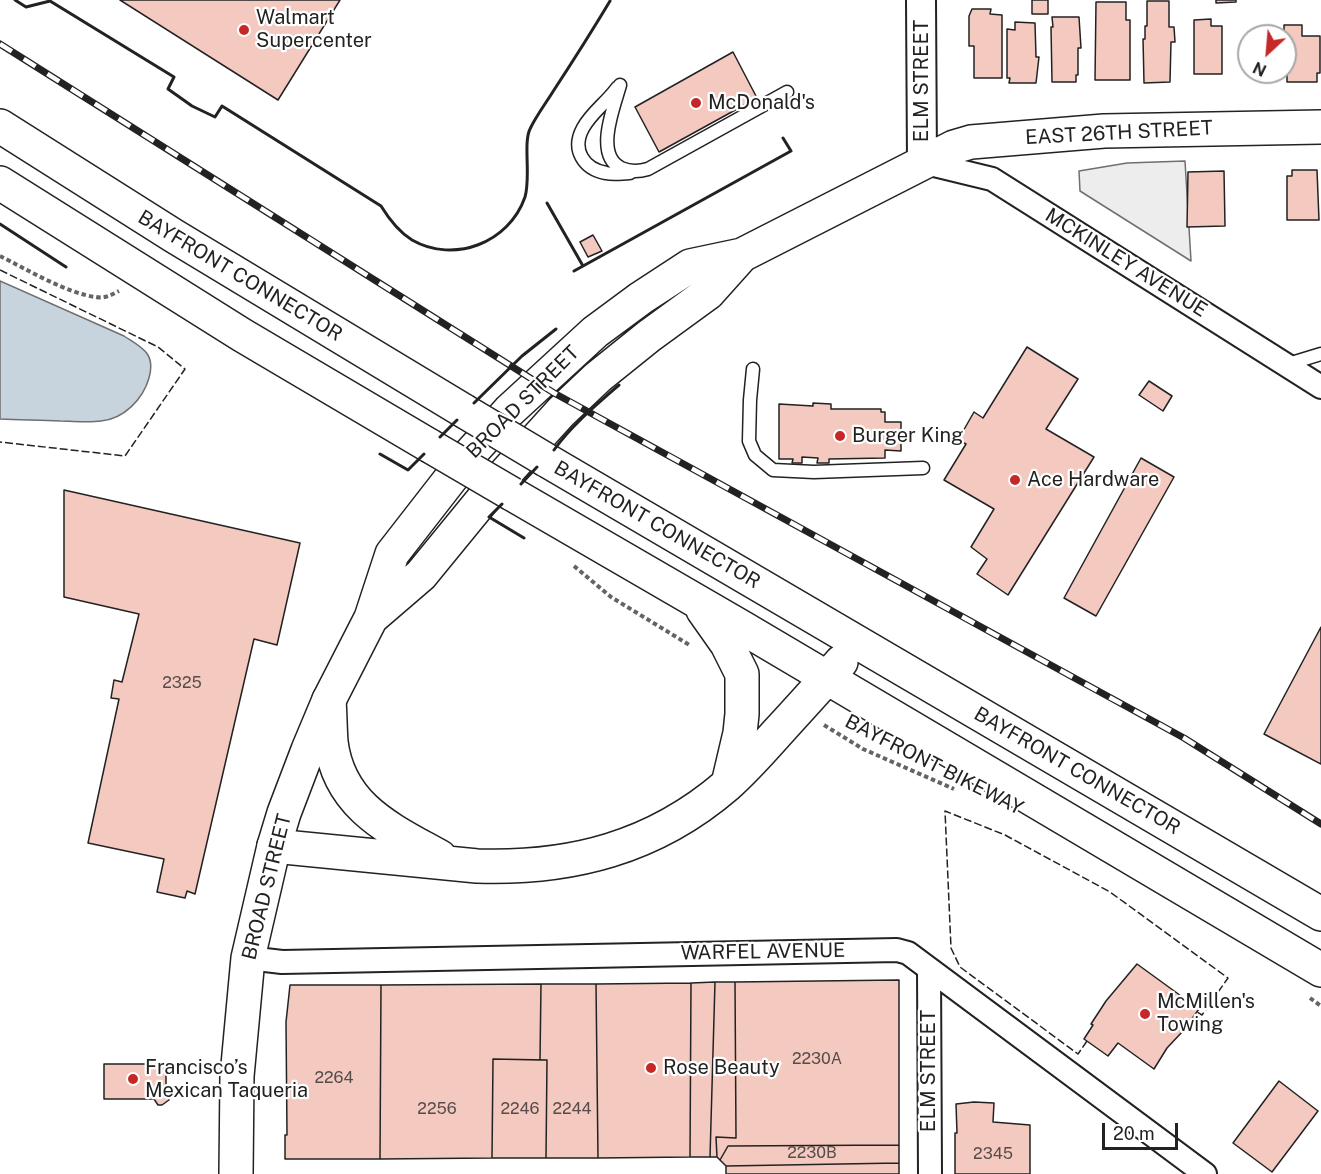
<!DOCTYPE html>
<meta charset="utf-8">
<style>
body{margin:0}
#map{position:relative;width:1321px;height:1174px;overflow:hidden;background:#fff;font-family:"Public Sans",sans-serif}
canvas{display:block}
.north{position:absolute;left:1237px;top:24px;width:60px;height:60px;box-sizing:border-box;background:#fff;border:2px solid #a7a7a7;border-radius:50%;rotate:206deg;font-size:16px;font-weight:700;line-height:24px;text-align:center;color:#222}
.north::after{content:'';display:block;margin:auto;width:21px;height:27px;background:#c62828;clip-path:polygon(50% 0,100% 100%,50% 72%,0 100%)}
.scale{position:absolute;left:1102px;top:1123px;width:76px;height:27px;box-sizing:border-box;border:3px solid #222;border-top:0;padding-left:8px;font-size:18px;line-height:21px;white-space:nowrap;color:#222;-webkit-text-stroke:4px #fff;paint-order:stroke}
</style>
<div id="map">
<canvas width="1321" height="1174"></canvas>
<div class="north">N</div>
<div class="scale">20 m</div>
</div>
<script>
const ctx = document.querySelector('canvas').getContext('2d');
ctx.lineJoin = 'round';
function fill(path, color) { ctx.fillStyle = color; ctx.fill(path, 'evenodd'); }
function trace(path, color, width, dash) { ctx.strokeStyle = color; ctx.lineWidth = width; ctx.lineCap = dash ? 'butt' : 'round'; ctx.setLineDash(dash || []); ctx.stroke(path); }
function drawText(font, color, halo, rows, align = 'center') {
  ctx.font = font + ' "Public Sans",sans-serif'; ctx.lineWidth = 4.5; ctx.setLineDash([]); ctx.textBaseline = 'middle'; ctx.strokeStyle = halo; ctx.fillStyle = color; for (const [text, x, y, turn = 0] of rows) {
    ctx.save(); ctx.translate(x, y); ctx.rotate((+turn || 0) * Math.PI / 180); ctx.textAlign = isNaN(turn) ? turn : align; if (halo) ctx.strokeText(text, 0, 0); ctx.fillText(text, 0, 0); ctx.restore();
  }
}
const parking = new Path2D(`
 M1185 161 1191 261 1080 191 1079 171 1127 163Z`);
const water = new Path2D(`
 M0 281 124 336C142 348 156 353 149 378 143 399 124 419 101 421 88 423 73 421 60 421 40 420 20 420 0 419Z`);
const building = new Path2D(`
 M120 0H340L278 100Z
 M1032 0H1048V14H1032Z
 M1216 0H1236V2L1216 3Z
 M1147 1H1169V27H1174L1175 42H1171L1170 82 1144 83 1143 39H1145V26H1147Z
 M1096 2H1126V20H1130V80H1095Z
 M972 9H991L990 14 1002 15V78H974V46H969V16Z
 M1052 17H1079L1081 48H1078V75H1076V82H1052L1051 27H1053Z
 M1211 19V26H1222V74H1194V20Z
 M1015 22 1035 23 1036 57H1039L1036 83H1009L1010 78H1007V29L1015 30Z
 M1284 25H1302V36H1320V73H1317V82H1287V73H1284Z
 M733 52 757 98 659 152 635 107Z
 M1292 170H1317L1319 220H1287V176H1292Z
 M1224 171 1225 226 1187 227 1188 172Z
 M593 235 602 251 588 257 580 242Z
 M1027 347 1078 379 1046 429 1094 457 1008 595 977 574 987 559 971 547 994 509 944 480 966 444 958 440 974 412 983 418Z
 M1149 381 1172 396 1163 411 1139 395Z
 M813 403 831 404V409H881V412H885V422H901V451L885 450V458L829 459V463H817L818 458 802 457V463H792L793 459H779V404L813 406Z
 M1141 458 1174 477 1096 616 1064 598Z
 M64 490 300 543 277 645 254 639 195 894 187 891 185 898 157 892 164 859 88 843 119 699 111 698 114 680 122 682 139 614 64 597Z
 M1321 627V764L1264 734Z
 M1137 964 1199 1009 1183 1031 1167 1048 1154 1069 1118 1043 1108 1056 1084 1039 1093 1025 1091 1024 1106 1001Z
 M899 980V1145L728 1146 720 1160 717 1157 716 1137 736 1138 735 982Z
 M715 982H735L736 1138 716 1137 717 1157H710Z
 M715 982 710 1157H690L691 983Z
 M691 983 690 1157 598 1158 596 984Z
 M541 984H596L598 1158H546L547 1060H540Z
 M541 984 540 1060 493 1059 492 1158 380 1159 381 985Z
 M290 985H381L380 1159H285V1135H287L286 1022Z
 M493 1059 547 1060 546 1158H492Z
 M104 1064H166V1091L169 1094V1100L162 1105H158L154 1099H104Z
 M1279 1081 1318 1111 1272 1172 1233 1143Z
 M974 1102 994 1103 993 1122 1030 1125V1174H955V1133H957L956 1104Z
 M899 1145V1163L726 1166 720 1160 728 1146Z
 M899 1163V1174H726V1166Z`);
const path = new Path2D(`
 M0 256C26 269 68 294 96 297 105 299 111 295 119 291
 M574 566 611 597 691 646
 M824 725 863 749 954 789
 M1310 998 1321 1006`);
const service = new Path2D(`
 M620 85C614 107 594 155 621 168 630 172 638 172 648 169L787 92
 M617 88C607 102 591 113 583 128 571 150 584 169 606 173 614 175 623 173 630 173
 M1285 365 1321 354
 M753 369 750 400 749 441 755 455 773 470 814 472 923 468`);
const minor = new Path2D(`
 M922 162 992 179 1321 387
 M248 958 282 962 897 950 908 953 1205 1174
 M929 969 930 1174`);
const tertiary = new Path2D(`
 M921 0 922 162`);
const primary = new Path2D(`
 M371 618 421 575 493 487 561 412 598 377 649 336 708 293 742 255
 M236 1174 237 1076 248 958 274 846 284 813 308 750 329 700 371 618 392 554 469 455 509 411 595 332 641 298 690 266 742 255 954 147 971 142 1104 131 1321 127`);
const trunk = new Path2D(`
 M0 126 174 236 464 411
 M0 183 242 335 430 446
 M546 460 1321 914
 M512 494 743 628 1321 970
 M703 610 727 644 742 674V714L740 733 728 784
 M329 700C330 714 330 728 331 742 339 807 390 829 440 857
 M274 846 477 866C571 869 654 848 727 785 745 769 761 751 777 733 799 709 820 686 841 662`);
const rail = new Path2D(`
 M0 44 554 393 1184 738 1321 824`);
const trunkBridge = new Path2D(`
 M464 411 546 460
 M430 446 512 494`);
const fence = new Path2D(`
 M0 270 158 347 185 369 125 456 0 442
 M1087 1041 1078 1054 960 967 951 948 945 811 1005 835 1110 892 1228 978 1202 1015 1197 1012`);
const wall = new Path2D(`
 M15 0 26 7 50 1 174 77 168 89 192 106 215 117 222 106 381 206C389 219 399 232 412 240 454 264 509 243 525 197 531 177 523 143 530 129 536 116 546 103 554 90 573 61 592 31 610 1
 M547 203 583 266
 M0 224 66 267
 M574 271 791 151 783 138
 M474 403 522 356 556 329
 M440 437 457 420
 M554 450C571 426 596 405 619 385
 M380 454 408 470 424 454
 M521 484 537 467
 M502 504 489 517 524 538`);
const markers = [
 [244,30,6,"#c62828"],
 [696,103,6,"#c62828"],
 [840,436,6,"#c62828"],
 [1015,480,6,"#c62828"],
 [1145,1014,6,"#c62828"],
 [651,1068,6,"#c62828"],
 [133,1079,6,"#c62828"]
];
const numberNames = [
 ["2325",182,683],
 ["2230A",817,1059],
 ["2264",334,1078],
 ["2256",437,1109],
 ["2246",520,1109],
 ["2244",572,1109],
 ["2230B",812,1153],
 ["2345",993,1154]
];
const poiNames = [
 ["Walmart",256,18],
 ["Supercenter",256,41],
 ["McDonald's",708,103],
 ["Burger King",852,436],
 ["Ace Hardware",1027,480],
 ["McMillen's",1157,1002],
 ["Towing",1157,1025],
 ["Francisco’s",145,1068],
 ["Mexican Taqueria",145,1091],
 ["Rose Beauty",663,1068]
];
const streetNames = [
 ["ELM STREET",922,81,-90],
 ["EAST 26TH STREET",1119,133,-3],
 ["MCKINLEY AVENUE",1126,263,32],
 ["BAYFRONT CONNECTOR",240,276,31],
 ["BROAD STREET",523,402,-45],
 ["BAYFRONT CONNECTOR",657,525,30],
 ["BAYFRONT BIKEWAY",934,765,27],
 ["BAYFRONT CONNECTOR",1077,771,30],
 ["BROAD STREET",267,887,-76],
 ["WARFEL AVENUE",763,952,-1],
 ["ELM STREET",929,1071,-90]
];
fill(parking, '#ededed');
trace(parking, '#6f6f6f', 1.5);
fill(water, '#c7d3dd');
trace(water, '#6f6f6f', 1.5);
fill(building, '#f3c9c0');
trace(building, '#222', 1.5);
trace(service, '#222', 15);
trace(minor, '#222', 26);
trace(tertiary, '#222', 32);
trace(primary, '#222', 36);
trace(trunk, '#222', 36);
trace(path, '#646464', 4, [4.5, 3]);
trace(service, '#fff', 12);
trace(minor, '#fff', 22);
trace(tertiary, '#fff', 28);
trace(primary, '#fff', 33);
trace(trunk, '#fff', 33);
trace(rail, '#222', 7);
trace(rail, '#fff', 4.5, [14]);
trace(trunkBridge, '#222', 36, []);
trace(trunkBridge, '#fff', 33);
trace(fence, '#222', 1.5, [8, 3]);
trace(wall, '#222', 3);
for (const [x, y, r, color] of markers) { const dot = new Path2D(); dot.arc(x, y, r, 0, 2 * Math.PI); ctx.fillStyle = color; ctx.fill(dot); trace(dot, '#fff', 2); }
drawText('16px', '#564c4a', null, numberNames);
drawText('20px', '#222', '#fff', poiNames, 'left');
drawText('20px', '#222', '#fff', streetNames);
</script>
